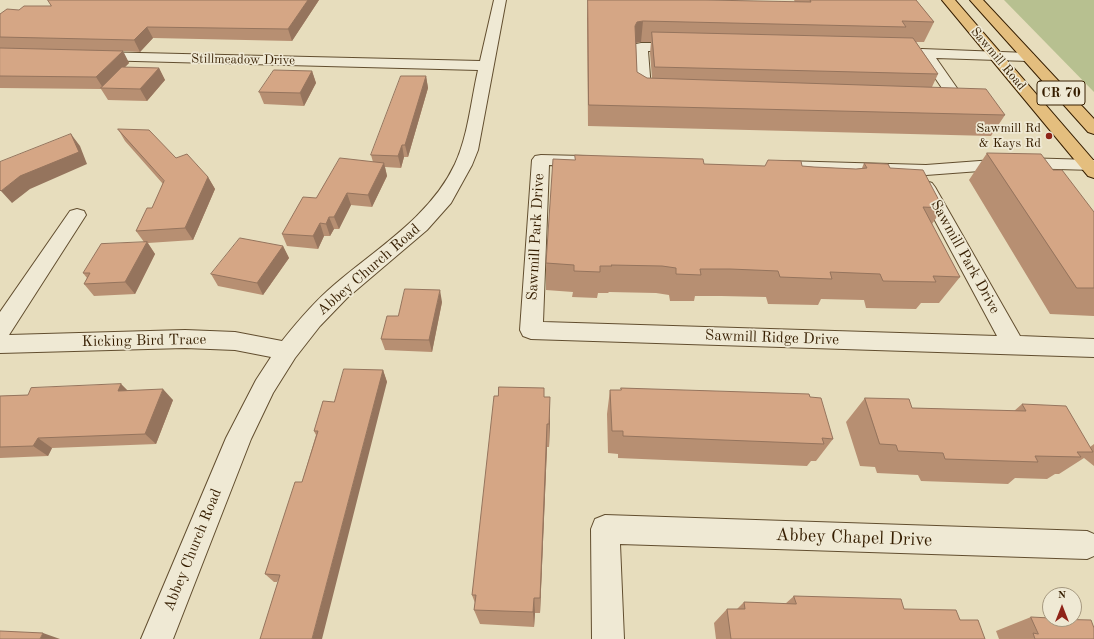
<!DOCTYPE html>
<style>
body{margin:0}
#map{position:relative;width:1094px;height:639px;overflow:hidden;background:#e7ddbd;font-family:"Old Standard TT",serif}
canvas{display:block}
.north{position:absolute;left:1042px;top:587px;width:40px;height:40px;box-sizing:border-box;background:#efe9d4;border:1px solid #a5987f;border-radius:50%;rotate:0deg;font-size:11px;font-weight:700;line-height:16px;text-align:center;color:#361e00}
.north::after{content:'';display:block;margin:auto;width:14px;height:18px;background:#8f2418;clip-path:polygon(50% 0,100% 100%,50% 72%,0 100%)}
</style>
<div id="map">
<canvas width="1094" height="639"></canvas>
<div class="north">N</div>
</div>
<script>
const ctx = document.querySelector('canvas').getContext('2d');
ctx.lineJoin = 'round';
function fill(path, color) { ctx.fillStyle = color; ctx.fill(path, 'evenodd'); }
function trace(path, color, width, dash) { ctx.strokeStyle = color; ctx.lineWidth = width; ctx.lineCap = dash ? 'butt' : 'round'; ctx.setLineDash(dash || []); ctx.stroke(path); }
function drawText(font, color, halo, rows, align = 'center') {
  ctx.font = font + ' "Old Standard TT",serif'; ctx.lineWidth = 3.5; ctx.setLineDash([]); ctx.textBaseline = 'middle'; ctx.strokeStyle = halo; ctx.fillStyle = color; for (const [text, x, y, turn = 0] of rows) {
    ctx.save(); ctx.translate(x, y); ctx.rotate((+turn || 0) * Math.PI / 180); ctx.textAlign = isNaN(turn) ? turn : align; if (halo) ctx.strokeText(text, 0, 0); ctx.fillText(text, 0, 0); ctx.restore();
  }
}
const green = new Path2D(`
 M1004 0H1094V92Z`);
const minor = new Path2D(`
 M494 0H506L478 150 472 165 451 203 427 230 347 298 320 326 295 358 273 393 251 439 173 639H141L226 438 256 380 271 357 235 350 185 348 0 353V312L70 211 77 209 84 211 86 215 9 335 185 330 235 332 282 341C298 321 314 302 334 285 377 248 430 217 455 164 468 136 471 101 478 70L97 60 92 59 90 56 92 53 97 52 480 61Z
 M641 43H681L686 44 688 47 686 50 681 51H648L651 89 662 91 665 94 662 97 657 99 639 96 636 93 634 47 636 44Z
 M895 48 1028 53 1033 54 1035 57 1033 60 1028 61 936 58 966 101 964 104 945 107 939 105 937 102 939 99 948 97 921 57 890 55 888 52 890 49Z
 M541 155 583 156 589 157 592 161 589 165 583 166 549 165 543 322 997 336 917 187 920 183 926 181 932 183 935 187 1020 336 1094 339V357L531 339 523 336 520 330 532 160 535 156Z
 M1020 158 1094 160V170L1020 168 926 175 783 171 777 170 774 166 777 162 783 161 926 165Z
 M605 515 1087 531 1094 534V556L1087 559 620 544 624 639H592L591 529 595 519Z`);
const major = new Path2D(`
 M942 0H955L1094 161V178L1088 176Z
 M970 0H983L1094 119V134L1088 132Z`);
const wall = new Path2D(`
 M319 0 292 41 153 38 140 52 123 51 129 63 125 67 159 68 165 80 147 101 108 100 101 89 0 88V14L19 10 51 6Z
 M588 0 795 2 794 0H916L934 22 924 42H916L938 74 932 87 1005 115 991 136 588 126 587 18ZM641 42H651L650 53 652 78H647L637 72 636 43Z
 M312 71 316 83 304 106 264 104 259 92Z
 M426 76 428 88 408 157H404L401 168 385 167 387 176 372 207 351 205 339 229H334L330 236H324L318 249 287 246 282 234 316 198 373 162 371 155Z
 M118 129 176 158 208 177 215 189 193 240 148 243 155 254 135 294 94 296 84 284 87 278 83 273 144 242 136 231 152 208 163 184 125 141Z
 M987 153 1053 170 1094 212V316L1050 314 969 180Z
 M864 163 890 168 943 208 932 224 960 277 939 303H921L916 309 866 308 864 300 821 299 818 305 768 304 766 297 721 296H695L694 301H670L669 295 656 293 609 292 608 293H598L597 298 572 297 573 292 546 290V263L704 164 765 166H802L814 167 856 169 862 168Z
 M283 246 289 258 263 295 218 286 211 274Z
 M442 302 432 352 385 350 381 339Z
 M383 370 387 382 277 582H274L265 574 302 482 316 435 314 431 334 402Z
 M121 384 128 391 173 400 156 444 52 448 48 456 0 458V396L28 395Z
 M544 388V397L550 421 549 447H547L540 613H535L534 627 480 624 474 610 475 603 472 595 498 396Z
 M621 388 810 397 833 439 816 461H811L807 466 618 458V454L608 453 607 414 610 390H621Z
 M865 398 912 408 1014 411 1022 404 1090 447 1094 444V466L1084 458 1059 474H1055L1047 479 1015 478 1008 484 921 481 918 475 877 473 875 467 860 466 846 422Z
 M794 596 904 609 960 620 985 639H716L714 623 727 609H737L744 602 785 604Z
 M1031 617 1094 639H999L996 631Z`);
const shadedWall = new Path2D(`
 M308 0H319L292 41 288 29Z
 M643 21 641 42 635 43V26L637 22Z
 M147 27 153 38 140 52 134 40Z
 M123 51 129 63 104 88H103L96 77Z
 M159 68 165 80 147 101 140 89Z
 M312 71 316 83 304 106 300 93Z
 M426 76 428 88 408 157 405 145Z
 M71 134 80 146 87 164 30 189 12 203 1 191Z
 M402 145 404 157 401 168 398 156Z
 M384 163 387 176 372 207 368 195Z
 M208 177 215 189 193 240 185 228Z
 M347 193 351 205 339 229 334 217Z
 M329 217 334 229 330 236 326 224Z
 M320 223 324 236 318 249 313 236Z
 M147 242 155 254 135 294 125 282Z
 M283 246 289 258 263 295 257 283Z
 M440 290 442 302 432 352 429 340Z
 M383 370 387 382 322 639H312Z
 M121 384 132 395 118 391Z
 M163 389 173 400 156 444 145 434Z
 M550 397V421L549 447V424Z
 M547 424V447L540 613V598Z
 M38 438 52 448 48 456 33 446Z
 M534 598 535 613 534 627 533 612Z
 M43 633 60 639H40Z`);
const building = new Path2D(`
 M48 0H308L288 29 147 27 134 40 0 37V14L7 9 19 10 24 6H51Z
 M588 0H706L811 2 810 0H916L934 22 902 21 906 27 643 21 637 22 635 26 637 72 647 78 986 89 1005 115 589 105Z
 M652 32 913 38 938 74 655 67Z
 M0 48 123 51 96 77 0 76Z
 M122 67 159 68 140 89 101 88Z
 M274 70 312 71 300 93 259 92Z
 M401 76H426L405 145H402L398 156 371 155Z
 M118 129 149 130 176 158 187 154 208 177 185 228 136 231 147 208H152L164 181Z
 M71 134 79 152 20 176 1 191 0 190V162Z
 M987 153 1041 154 1053 170H1062L1094 212V288H1077Z
 M575 155 703 159 704 164 765 166 768 160 801 161 802 166 814 167 856 169 867 168 864 163 888 164 890 168 923 170 943 208 923 207 960 277 933 276 936 282 883 281 880 274 830 272 832 279 780 277 778 271 730 269H700L701 275 676 274V268L662 266 611 265 612 266H600V272L574 271V265L546 263 553 159 575 160Z
 M340 158 384 163 368 195 347 193 334 217H329L326 224 320 223 313 236 282 234 303 197 316 198Z
 M240 238 283 246 257 283 211 274Z
 M147 242 125 282 84 284 90 273H83L101 244Z
 M405 289 440 290 429 340 381 339 387 316H398Z
 M344 369 383 370 312 639H260L280 575 265 574 295 482H302L318 431H314L323 401 334 402Z
 M121 384 118 391 163 389 145 434 38 438 33 446 0 447V396L28 395 31 388Z
 M499 387 544 388V397H550L549 424H547L540 598H534L533 612 474 610 476 595H472L494 396H498Z
 M621 388 809 394 810 397 821 398 833 439 822 438 824 444 623 436V431H612L610 390H621Z
 M865 398 909 399 912 408 1026 411 1022 404 1066 406 1093 452H1077L1081 457 1035 456 1038 462 945 459 943 453 898 451 896 445 880 444Z
 M794 596 901 599 904 609 956 610 960 620H978L985 639H731L727 609H745L744 602 796 604Z
 M1031 617 1050 618V619L1091 620 1094 628V639H1035L1033 633 1038 634Z
 M0 631 43 633 40 639H0Z`);
const markers = [
 [1049,136,4,"#8f2418"]
];
const farStreetnames = [
 ["Sawmill Road",998,59,50],
 ["Stillmeadow Drive",243,60,1]
];
const farPoinames = [
 ["Sawmill Rd",1041,129],
 ["& Kays Rd",1041,144]
];
const shields = [
 [1061,93,48]
];
const shieldNames = [
 ["CR 70",1061,93]
];
const streetNames = [
 ["Sawmill Park Drive",536,237,-87],
 ["Sawmill Park Drive",965,257,61],
 ["Abbey Church Road",369,270,-41],
 ["Sawmill Ridge Drive",772,338,2],
 ["Kicking Bird Trace",144,341,-1],
 ["Abbey Church Road",193,550,-68]
];
const nearStreetnames = [
 ["Abbey Chapel Drive",854,538,2]
];
fill(green, '#b7c090');
trace(minor, '#624e2f', 2);
trace(major, '#361e00', 2);
fill(minor, '#efe9d4');
fill(major, '#e4be7e');
fill(wall, '#b78f72');
fill(shadedWall, '#95745d');
fill(building, '#d5a685');
trace(building, '#95745d', 1);
for (const [x, y, r, color] of markers) { const dot = new Path2D(); dot.arc(x, y, r, 0, 2 * Math.PI); ctx.fillStyle = color; ctx.fill(dot); trace(dot, '#efe9d4', 1.5); }
drawText('13px', '#361e00', '#efe9d4', farStreetnames);
drawText('13px', '#361e00', '#efe9d4', farPoinames, 'right');
for (const [x, y, w] of shields) { const box = new Path2D(); box.roundRect(x - w / 2, y - 12, w, 24, 3); ctx.fillStyle = '#efe9d4'; ctx.fill(box); trace(box, '#361e00', 1); }
drawText('bold 14px', '#361e00', null, shieldNames);
drawText('15px', '#361e00', '#efe9d4', streetNames);
drawText('18px', '#361e00', '#efe9d4', nearStreetnames);
</script>
